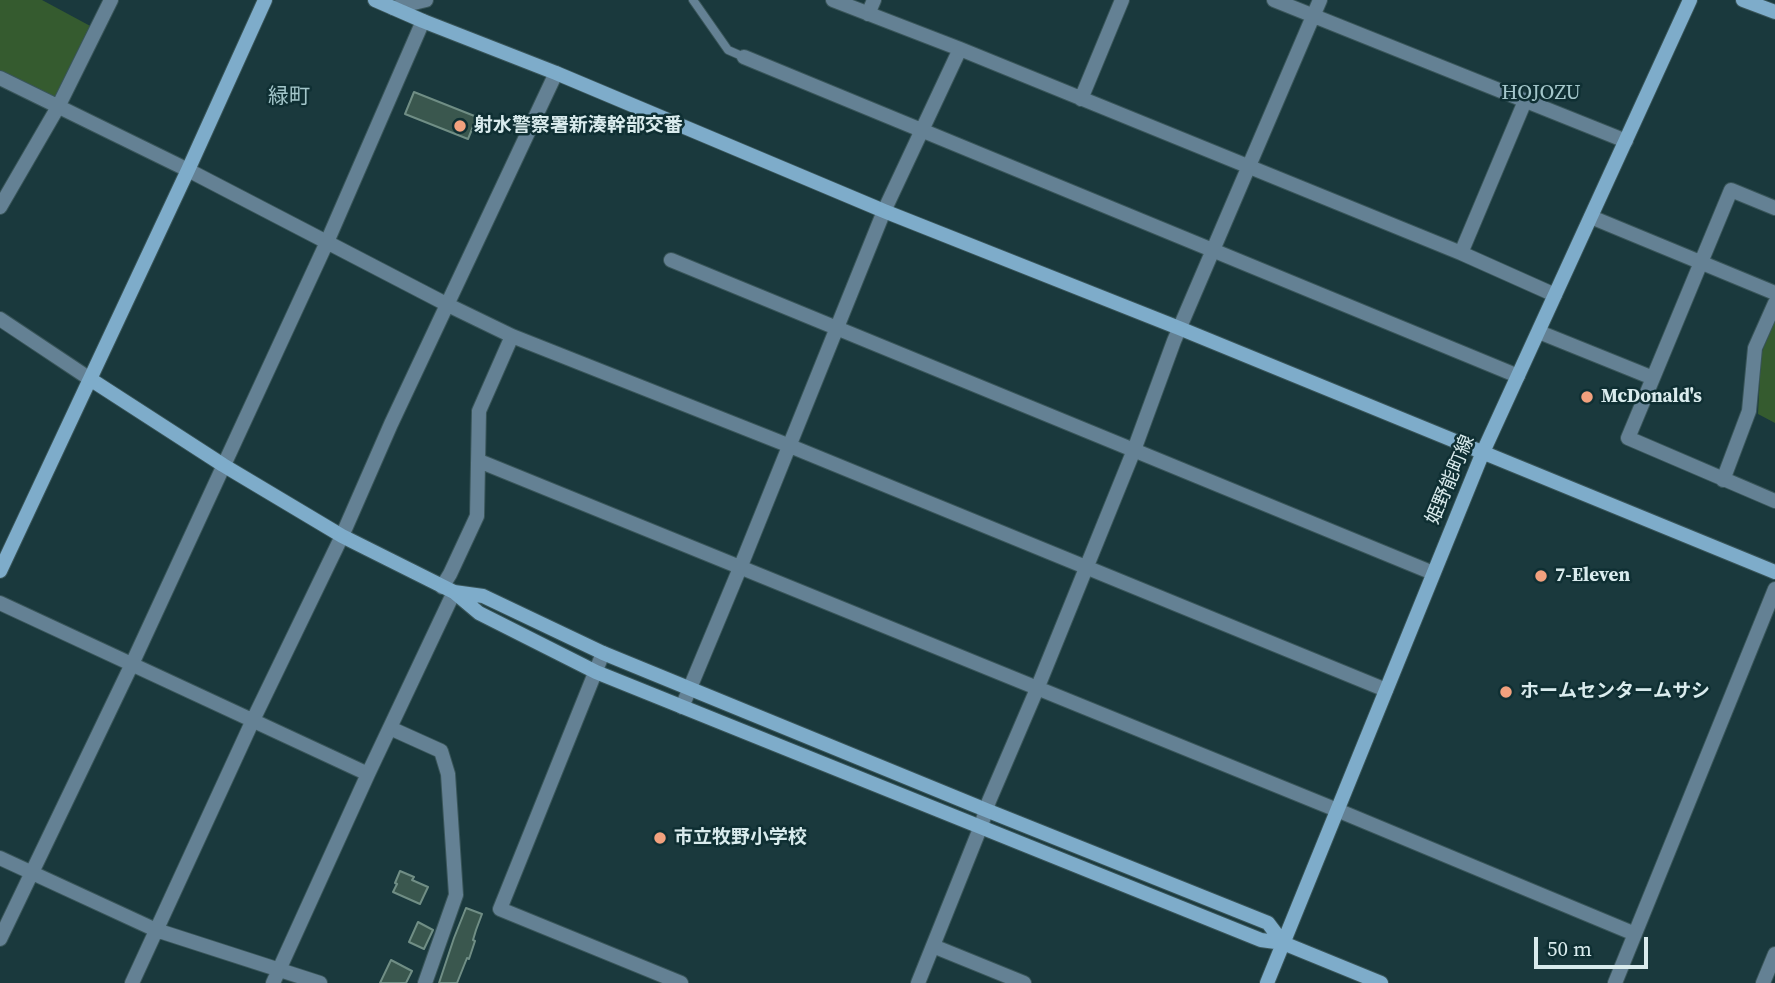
<!DOCTYPE html>
<meta charset="utf-8">
<style>
body{margin:0}
#map{position:relative;width:1775px;height:983px;overflow:hidden;background:#1a393d;font-family:"Source Serif 4",serif}
canvas{display:block}
.scale{position:absolute;left:1534px;top:937px;width:114px;height:32px;box-sizing:border-box;border:4px solid #d9ebed;border-top:0;padding-left:9px;font-size:21px;line-height:24px;white-space:nowrap;color:#d9ebed;-webkit-text-stroke:5px #0f2f33;paint-order:stroke}
</style>
<div id="map">
<canvas width="1775" height="983"></canvas>
<div class="scale">50 m</div>
</div>
<script>
const ctx = document.querySelector('canvas').getContext('2d');
ctx.lineJoin = 'round';
function fill(path, color) { ctx.fillStyle = color; ctx.fill(path, 'evenodd'); }
function trace(path, color, width, dash) { ctx.strokeStyle = color; ctx.lineWidth = width; ctx.lineCap = dash ? 'butt' : 'round'; ctx.setLineDash(dash || []); ctx.stroke(path); }
function drawText(font, color, halo, rows, align = 'center') {
  ctx.font = font + ' "Source Serif 4","Noto Sans JP",serif'; ctx.lineWidth = 5; ctx.setLineDash([]); ctx.textBaseline = 'middle'; ctx.strokeStyle = halo; ctx.fillStyle = color; for (const [text, x, y, turn = 0] of rows) {
    ctx.save(); ctx.translate(x, y); ctx.rotate((+turn || 0) * Math.PI / 180); ctx.textAlign = isNaN(turn) ? turn : align; if (halo) ctx.strokeText(text, 0, 0); ctx.fillText(text, 0, 0); ctx.restore();
  }
}
const green = new Path2D(`
 M0 0H42L94 28 56 102 0 76Z
 M1775 320V423L1758 414 1761 354Z`);
const building = new Path2D(`
 M414 92 477 117 468 139 405 114Z
 M400 871 414 877 412 880 428 887 420 904 393 892 397 884 395 883Z
 M466 908 482 914 476 930 473 940 475 941 469 959 467 958 457 983H439L454 938Z
 M418 922 433 930 424 949 409 942Z
 M391 960 412 971 406 983H380Z`);
const lane = new Path2D(`
 M693 0 728 50 744 57`);
const street = new Path2D(`
 M833 0 960 49 1461 253 1555 295
 M1274 0 1626 141
 M393 8 426 0
 M868 14 874 0
 M744 57 1518 376
 M0 78 188 170 448 305 512 336 790 446 1386 690
 M1081 99 1122 0
 M0 207 58 107 111 0
 M1591 217 1775 293
 M1461 253 1525 101
 M671 260 1433 573
 M0 319 90 379
 M1539 332 1653 378 1628 438 1775 501
 M1653 378 1731 190 1775 208
 M479 461 1337 810 1635 934
 M1723 480 1749 411 1755 348 1775 303
 M442 587 450 574 477 516 479 411 512 336
 M0 603 368 774
 M603 653 500 909 681 983
 M682 707 740 568 884 211 960 49
 M390 728 441 751 448 774 456 895 425 983
 M0 858 156 930 320 983
 M0 939 132 664 327 242 423 21
 M933 946 1024 983
 M132 983 253 720 342 536 391 424 556 73
 M273 983 368 774 454 592
 M918 983 981 826 989 801 1037 689 1134 450 1174 341 1320 0
 M1615 983 1775 589
 M1763 983 1775 954`);
const secondary = new Path2D(`
 M375 0 423 21 556 73 884 211 1179 328 1775 572
 M1743 0 1775 12
 M90 379 223 465 342 536 454 592 479 613 596 672 1261 940 1283 943 1381 983
 M0 571 188 170 265 0
 M454 592 483 596 603 653 986 810 1268 923 1283 943
 M1267 983 1483 452 1690 0`);
const markers = [
 [460,126,7,"#f2a17e"],
 [1587,397,7,"#f2a17e"],
 [1541,576,7,"#f2a17e"],
 [1506,692,7,"#f2a17e"],
 [660,838,7,"#f2a17e"]
];
const poiNames = [
 ["射水警察署新湊幹部交番",474,126],
 ["McDonald's",1601,397],
 ["7-Eleven",1555,576],
 ["ホームセンタームサシ",1520,692],
 ["市立牧野小学校",674,838]
];
const streetNames = [
 ["姫野能町線",1451,480,-67]
];
const neighbourhoodNames = [
 ["HOJOZU",1541,94],
 ["緑町",289,98]
];
fill(green, '#355b2f');
fill(building, '#3a574e');
trace(building, '#708e85', 2);
trace(lane, '#395559', 10);
trace(street, '#395559', 16);
trace(secondary, '#395559', 16);
trace(lane, '#648194', 8);
trace(street, '#648194', 14);
trace(secondary, '#7eacca', 14);
for (const [x, y, r, color] of markers) { const dot = new Path2D(); dot.arc(x, y, r, 0, 2 * Math.PI); ctx.fillStyle = color; ctx.fill(dot); trace(dot, '#0f2f33', 2.5); }
drawText('bold 19px', '#d9ebed', '#0f2f33', poiNames, 'left');
drawText('19px', '#d9ebed', '#0f2f33', streetNames);
drawText('21px', '#a4c7cb', '#0f2f33', neighbourhoodNames);
</script>
